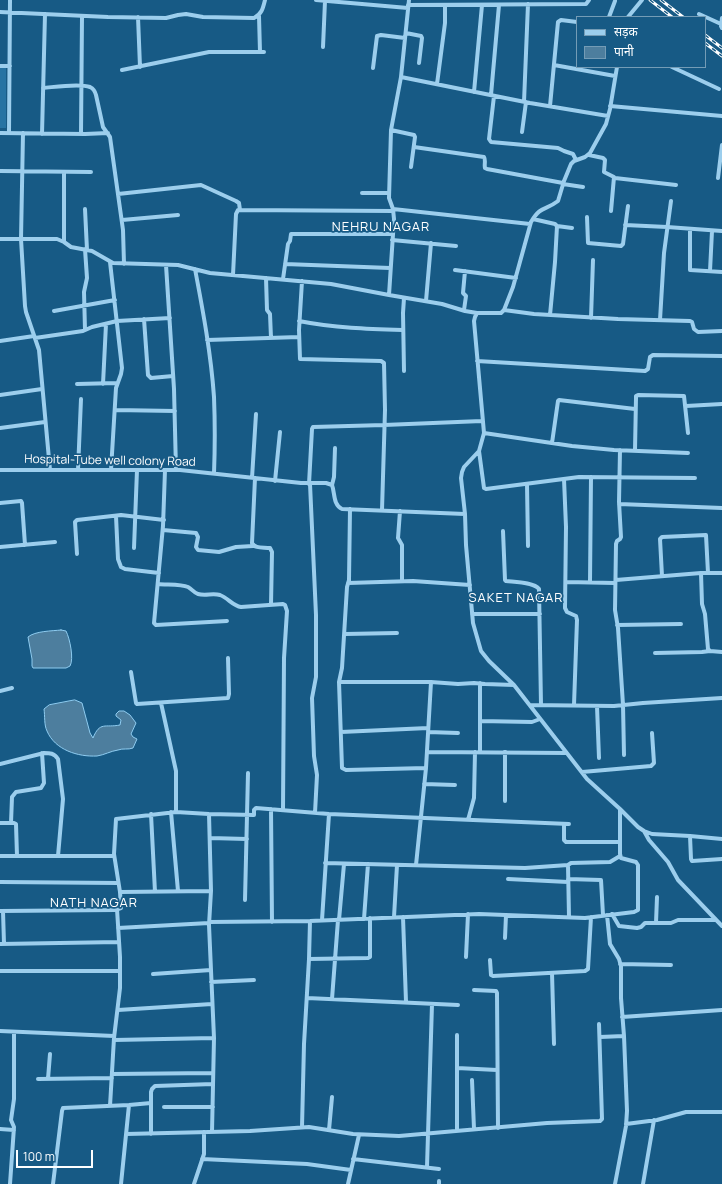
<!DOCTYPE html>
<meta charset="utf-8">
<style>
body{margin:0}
#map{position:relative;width:722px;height:1184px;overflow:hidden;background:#175a85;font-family:Manrope,"Noto Sans Devanagari",sans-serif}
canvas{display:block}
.legend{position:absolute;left:576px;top:16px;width:130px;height:52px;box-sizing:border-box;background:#175a85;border:1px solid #749cb6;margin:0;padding:5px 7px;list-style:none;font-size:12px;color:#fff}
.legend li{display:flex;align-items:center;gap:8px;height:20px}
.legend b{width:20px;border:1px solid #749cb6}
.scale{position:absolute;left:16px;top:1150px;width:77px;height:18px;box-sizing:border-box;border:2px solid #fff;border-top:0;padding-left:5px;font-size:12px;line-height:14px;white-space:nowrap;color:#fff;-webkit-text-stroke:3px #175a85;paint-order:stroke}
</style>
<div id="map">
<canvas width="722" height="1184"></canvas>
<ul class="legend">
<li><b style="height:5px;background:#9cceed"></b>सड़क</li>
<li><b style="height:11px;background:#4d7e9e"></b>पानी</li>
</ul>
<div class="scale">100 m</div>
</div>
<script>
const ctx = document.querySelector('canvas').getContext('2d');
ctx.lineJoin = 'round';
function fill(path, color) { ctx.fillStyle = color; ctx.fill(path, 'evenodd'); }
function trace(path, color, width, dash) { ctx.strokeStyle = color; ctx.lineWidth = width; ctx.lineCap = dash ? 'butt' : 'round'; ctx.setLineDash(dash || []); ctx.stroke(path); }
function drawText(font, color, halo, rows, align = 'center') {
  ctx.font = font + ' Manrope,sans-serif'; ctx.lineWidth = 3.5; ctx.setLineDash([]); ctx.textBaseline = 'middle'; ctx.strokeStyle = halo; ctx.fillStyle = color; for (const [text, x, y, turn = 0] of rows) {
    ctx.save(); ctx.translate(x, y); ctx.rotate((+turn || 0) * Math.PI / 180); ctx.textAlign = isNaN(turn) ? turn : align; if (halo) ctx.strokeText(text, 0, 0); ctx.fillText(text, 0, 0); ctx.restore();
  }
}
const green = new Path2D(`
 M0 66 6 67V128H0Z`);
const water = new Path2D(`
 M61 630 66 631C70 639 74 659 70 666L66 668H33L32 666V659L28 637C35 631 52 631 61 630Z
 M75 700 82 703 90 733 93 738C100 721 105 728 120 725L121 720 116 716V714L119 711H124L130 715 136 723 131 734 133 737 137 739 133 748C128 750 123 748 118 750 111 751 104 755 97 756 78 757 55 750 47 731 44 725 45 716 44 709L49 705Z`);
const minor = new Path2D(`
 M316 0 408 8
 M409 0 401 77 391 130 389 198 393 209 394 219 389 295 442 304 465 311 477 313
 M408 5 586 4 589 0
 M0 12 108 17 166 18 178 15 186 14 203 17 254 18C262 14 263 8 265 0
 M699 14 721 24
 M259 16 260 52
 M138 17 140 67
 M609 17 615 1
 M628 17 642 0
 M722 18 721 26 722 28
 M406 33 421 36 422 38 419 63
 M323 47 325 1
 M554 65 615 76
 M0 66H10
 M617 67 610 109 606 124 590 153 585 157 574 161 571 164 564 181 558 201C545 211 541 205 531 222L513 287 504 310 501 313H477L475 317 474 321 484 433 479 451 464 467 462 472 461 478 465 514 466 545 473 623 481 651 489 661 514 685 587 779 620 809 638 827 644 831 652 834 690 836 722 839
 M672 67 719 89
 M373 68 377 36 381 35 405 38
 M122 70 209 52H264
 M401 77 530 103 608 116
 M437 84 445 23V5
 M43 88C55 87 79 83 90 87 94 89 95 91 96 95L103 127 110 137 123 230 124 264
 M474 92 482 5
 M491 95 499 5
 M494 96 489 139 491 142 558 148 564 151 573 154 576 160
 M524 102 528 4
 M550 106 558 22 561 20 577 22
 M610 106 722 116
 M391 130 414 135 415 137 411 167
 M522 132 526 102
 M0 133 85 134 108 133
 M9 133 10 0
 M23 133 21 239 25 306 26 312 39 350 50 470
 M42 134 45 14
 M81 134 82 16
 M414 147 484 157C486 160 484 165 485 168L487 169 563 183
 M589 155 603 158 605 160 604 172 614 177 611 211
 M0 171 91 172
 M615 178 676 185
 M718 178 722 145
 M563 184 583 187
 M362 193H389
 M118 194 201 185 236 201 239 203 240 210
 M85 209 87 250
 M393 209 530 224
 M587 217 588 243 621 246 623 244 628 206
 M533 219 555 224 557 226 555 262 550 315
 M122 220 178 215
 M625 225 667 227 722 231
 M557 226 572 228
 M690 229V270L722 272
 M0 239H57L64 242 71 247 92 251 113 263 178 265 210 273 331 284 389 295
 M392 240 456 246
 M64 242V172
 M85 249 87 278 84 292 85 330
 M110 262 122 368 121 374 116 388 111 470
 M285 264 390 268
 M166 265 174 389 176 470
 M195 269C203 311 211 354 214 397 215 422 215 448 214 474
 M455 270 516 278
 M710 271 712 231
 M233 275 236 214 238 210 393 211
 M266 278 267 310 270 314 271 338
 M283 279 288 244 290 241 291 234H393
 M302 281 299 330 300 359 381 361 384 363 385 410 382 510
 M426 301 431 243
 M464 310 466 296 463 293 465 271
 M504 310 534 314 618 319 690 321 692 322 694 329 698 332 722 331
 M54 311 115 300
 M591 318 593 260
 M144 319 148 375 151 378 173 376
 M660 320 664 253 671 201
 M299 321C334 328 369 329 403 330
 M35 338 83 331 92 327 117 321 170 318
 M207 340 299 337
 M0 341 34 336
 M477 361 645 371 648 369 650 357 653 355 722 356
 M404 371 403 313 404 298
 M77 384 117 383
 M103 384 106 324
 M0 395 42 389
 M686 406 722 404
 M115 410 175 411
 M0 428 45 422
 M484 433 572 446 614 450 688 453
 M552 443 558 401 559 400 635 409
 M620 450 619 502 621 537 620 539 617 541 616 544 615 610 618 628 623 705 624 755
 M635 450 636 398V396L638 395 684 396 688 433
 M479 451 484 488 486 489 579 477 695 478
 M0 470H180L301 483H326L332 485C335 493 333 505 342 509L465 514
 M78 470 81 399
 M165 470 163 526 154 623 156 625 227 621
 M252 478 256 414
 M255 478 252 543C255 549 263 547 270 548L272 552 271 605
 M564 479 566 527 565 608 567 612 576 616 577 620 574 705
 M275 481 280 432
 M309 484 312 429 313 427 384 425 482 421
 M310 484 316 615V677L312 698 314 756 317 775 315 813
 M527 484 528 546
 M332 485 334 477 335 448
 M0 503 21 501 22 503 25 545
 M619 504 722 508
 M350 509 349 580 347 587 342 668 339 682 342 768 346 770 426 768
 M400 511 398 538 402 545V581
 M116 516 118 559 121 567 125 569 159 573
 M163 530 196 533 198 537 196 547 198 550 219 552 236 547 253 546
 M503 531 505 580 506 581C515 582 534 582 539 589L541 705
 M0 547 55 542
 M134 548 137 470
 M77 554 75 522 77 520 121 515 164 520
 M701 573 702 604 705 614 708 649 710 651 722 652
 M662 576 660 539 662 537 706 535 708 573
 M616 580 701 573H722
 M566 582 615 583
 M590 582 591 477
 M348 583 413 581 470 585
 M158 584C166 585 181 584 188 587 192 589 194 593 198 594 205 596 213 593 220 595 228 598 233 606 241 607L283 604 285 605 287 611 284 658 283 810
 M472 614H540
 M617 625 681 624
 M345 634 397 633
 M655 653 702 652 710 651
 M131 672 136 703 137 704 228 698 229 694 228 658
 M339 682H431L458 684 474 683 485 684 514 685
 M0 691 12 688
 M161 703 176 771V812L209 814 254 815V810L256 808 329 814 569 824
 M530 705 614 706 643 703 722 698
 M597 706 599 758
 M480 721 532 722 540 719
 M341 732 428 728
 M428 732 458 733
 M427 752 566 753
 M480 752V683
 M0 764 44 753C50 753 54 753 58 759L63 799 58 856
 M582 772 651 766 654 763 652 733
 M424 784 455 785
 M505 801V752
 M271 809 272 922
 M171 812 178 891
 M151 814 155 892
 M209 814 211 891 209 925 214 1038 212 1132
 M468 820 474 798 475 752
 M0 823H14L16 824 17 856
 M11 823 12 797 16 792 41 788 44 783 42 753
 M564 824V840L566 842H620
 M644 831 649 840 668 862 678 880 722 926
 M690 836 691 859 692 861 722 859
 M210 838 247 839
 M0 856H114
 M325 863 525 868 568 865 569 917
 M416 865 426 768 431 682
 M568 865 571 863 610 862 620 856
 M508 879 568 882
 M568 879 601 880 603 915
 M0 882 118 883
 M120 892 211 891
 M245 900 248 773
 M0 911 115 910 121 908 120 892 114 854 116 819 176 812
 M3 911 4 944
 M612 914 619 926 637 928 641 927 645 923H671L678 920H716
 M607 915 610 944 619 959 621 966V998L624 1036 627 1111 626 1126 615 1184
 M394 917 397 865
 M403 917 406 1002
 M364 919 368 864
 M322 920 329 814
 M339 920 344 864
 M209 922 310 921 479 914 585 918 634 912 638 910V865L636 862 621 858 620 854V809
 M656 923 657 897
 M118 928 209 923
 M505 938 506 915
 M0 944 119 942
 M466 957 468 914
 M309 959 368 958 370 957V918
 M490 960 491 975 493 976 585 971 588 969 591 917
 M620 964 671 965
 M0 971H120
 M552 973 554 1044
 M153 974 211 970
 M211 982 254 980
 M474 990 496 991 497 993 498 1128
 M307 998 458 1005
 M332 999 338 920
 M118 1010 212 1004
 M622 1017 722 1010
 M0 1031 114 1036
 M457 1035V1131
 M600 1037 624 1036
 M114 1040 214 1038
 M457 1068 497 1070
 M112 1074 213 1073
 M38 1079 112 1078
 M48 1079 50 1054
 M472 1080 474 1129
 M110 1106 114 1038 120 988V957L117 909
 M164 1107H213
 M626 1124 657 1120 686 1112H722
 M302 1127 304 1044 309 959 310 921
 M0 1129 14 1130
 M329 1130 332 1097
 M126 1134 250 1131 309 1127 353 1134 399 1136 547 1123 600 1121 602 1119 599 1024
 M151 1134V1092L152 1089 155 1086 213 1084
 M202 1159 307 1164 351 1170
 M353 1159 439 1169
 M427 1167 432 1004
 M10 1184 14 1127 11 1120 14 1099V1032
 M53 1184 62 1111 63 1108 129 1105 151 1103
 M121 1184 129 1105
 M194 1184 204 1154V1132
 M348 1184 359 1135
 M439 1184V1181
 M643 1184 654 1120`);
const rail = new Path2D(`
 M650 0 672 17
 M661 0 683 17
 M705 35 722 48
 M705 43 722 56`);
const streetNames = [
 ["Hospital-Tube well colony Road",110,461,1]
];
const neighbourhoodNames = [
 ["NEHRU NAGAR",381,227],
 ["SAKET NAGAR",516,598],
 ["NATH NAGAR",94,903]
];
fill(green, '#2673a3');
fill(water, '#4d7e9e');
trace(water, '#8fccf0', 1);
trace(minor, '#9cceed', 4);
trace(rail, '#fff', 3);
trace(rail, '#175a85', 1.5, [4.5]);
drawText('12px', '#fff', '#175a85', streetNames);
ctx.letterSpacing = '1px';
drawText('13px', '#fff', '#175a85', neighbourhoodNames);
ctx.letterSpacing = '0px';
</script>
